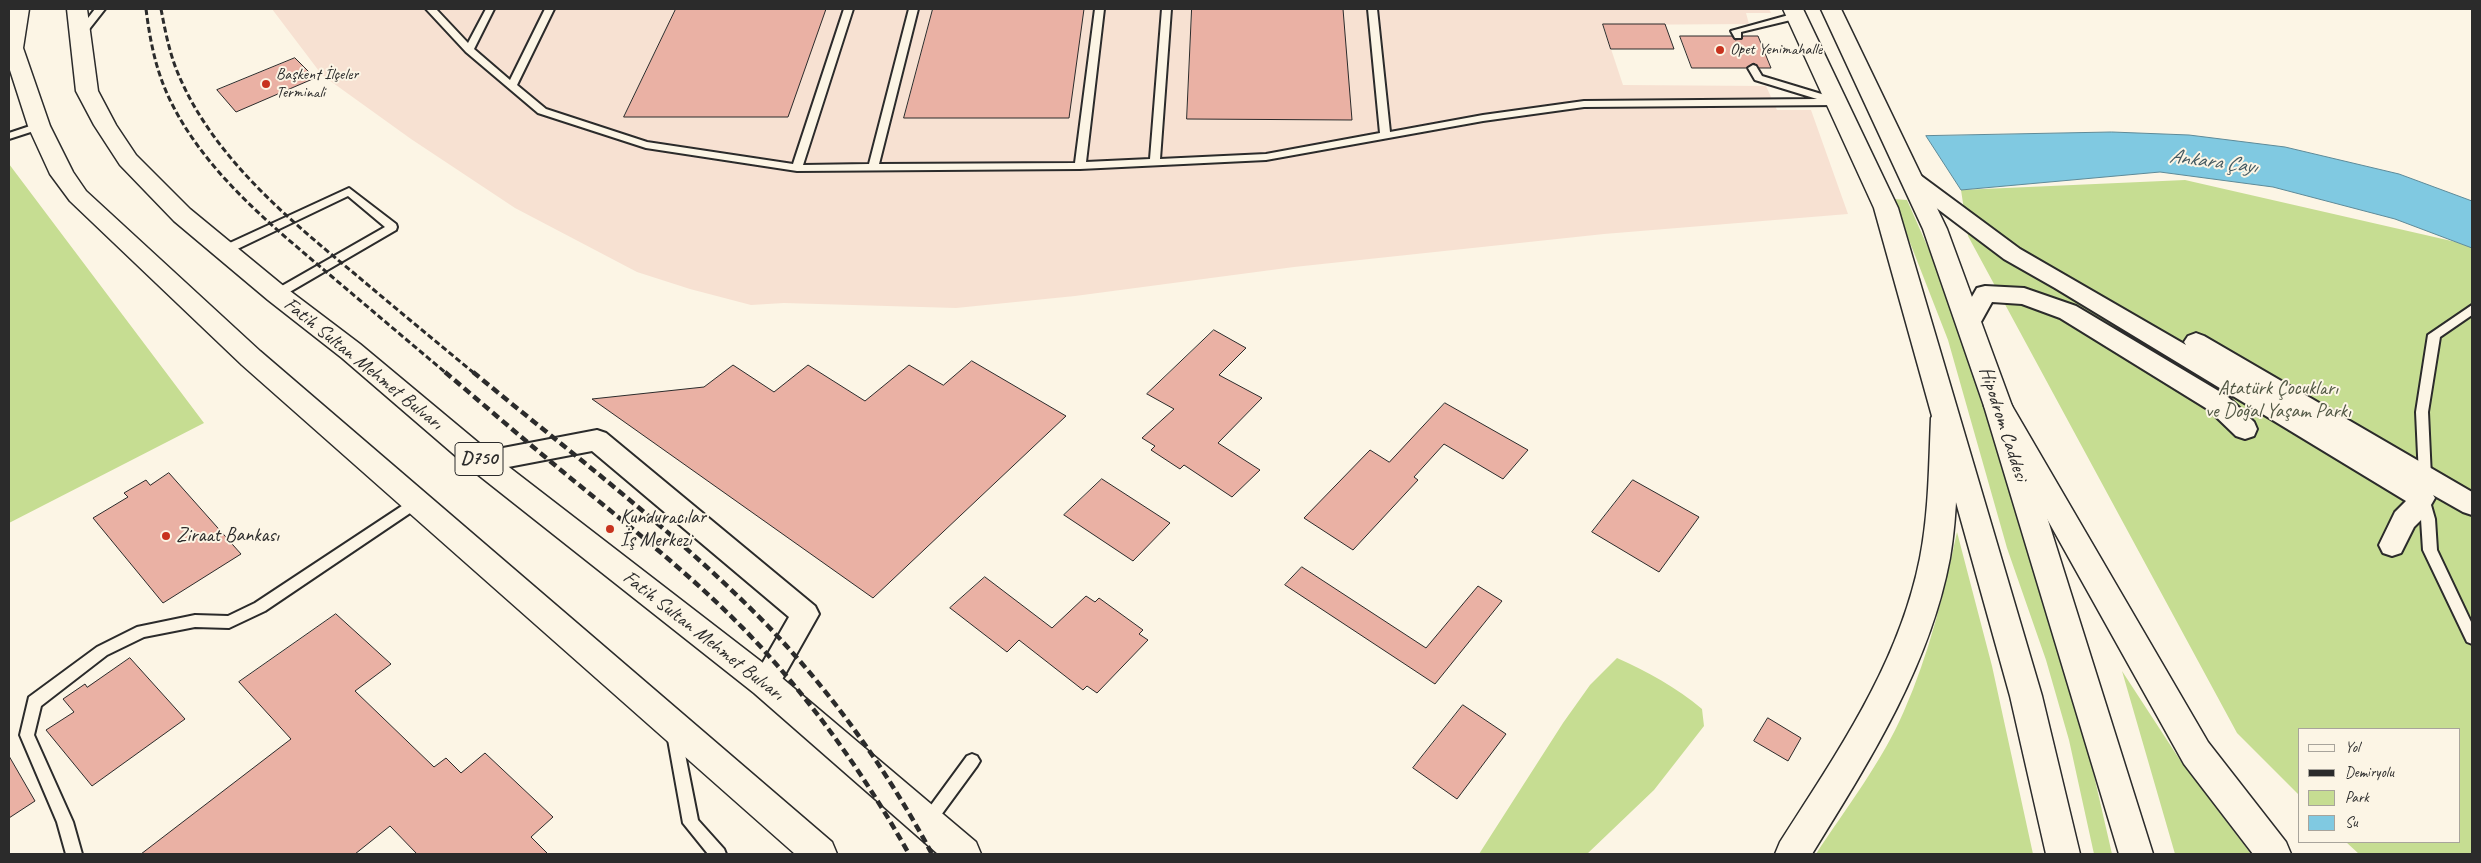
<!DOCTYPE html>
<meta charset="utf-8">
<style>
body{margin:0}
#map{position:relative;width:2481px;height:863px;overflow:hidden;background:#fcf5e5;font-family:Caveat,sans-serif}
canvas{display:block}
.frame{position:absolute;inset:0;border:10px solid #2b2b2b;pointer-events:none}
.legend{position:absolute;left:2298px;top:728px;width:162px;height:115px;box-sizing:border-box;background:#fcf5e5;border:1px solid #a8a49b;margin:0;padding:6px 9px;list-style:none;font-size:15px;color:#2b2b2b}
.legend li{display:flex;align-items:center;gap:10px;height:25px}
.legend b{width:25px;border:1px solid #a8a49b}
</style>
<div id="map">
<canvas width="2481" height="863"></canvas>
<div class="frame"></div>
<ul class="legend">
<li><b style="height:6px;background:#fcf5e5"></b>Yol</li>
<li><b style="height:6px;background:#2b2b2b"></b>Demiryolu</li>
<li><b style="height:14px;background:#c6dd92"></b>Park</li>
<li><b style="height:14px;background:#80c9e1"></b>Su</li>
</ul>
</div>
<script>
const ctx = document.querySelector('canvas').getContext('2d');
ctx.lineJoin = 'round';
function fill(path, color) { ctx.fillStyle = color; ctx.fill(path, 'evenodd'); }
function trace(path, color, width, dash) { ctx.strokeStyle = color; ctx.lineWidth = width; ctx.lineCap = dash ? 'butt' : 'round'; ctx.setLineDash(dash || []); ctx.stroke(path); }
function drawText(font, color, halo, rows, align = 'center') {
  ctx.font = font + ' Caveat,sans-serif'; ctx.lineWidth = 4; ctx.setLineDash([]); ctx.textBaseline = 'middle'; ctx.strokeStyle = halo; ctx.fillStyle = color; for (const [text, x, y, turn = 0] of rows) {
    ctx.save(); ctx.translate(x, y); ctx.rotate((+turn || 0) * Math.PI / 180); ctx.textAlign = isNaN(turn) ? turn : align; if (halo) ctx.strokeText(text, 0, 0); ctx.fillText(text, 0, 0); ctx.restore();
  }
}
const built = new Path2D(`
 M272 9H1769L1771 13H1746L1749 24 1603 25 1623 85 1766 86 1777 110H1811L1848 214 1604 234 1294 267 1075 296 956 308 784 303 751 305 690 289 637 272 515 208 411 139 322 75Z`);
const green = new Path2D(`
 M9 164 204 423 9 523Z
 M2185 180 2456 242 2472 248V854H2359L2346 842H2460V729H2300V796L2237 733 1968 236 1961 190Z
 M1893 199 1907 200 1933 259 1994 435 2081 719 2112 854H2094L2069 740 2046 660 2007 548 1948 340Z
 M1957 532 1992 666 2033 854H1816C1846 808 1882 762 1904 711 1929 654 1944 593 1957 532Z
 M1617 658C1648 672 1676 687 1702 709L1704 726 1654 790 1587 854H1479L1563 723 1590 685Z
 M2122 671 2180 760 2251 854H2175Z`);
const water = new Path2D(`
 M2112 132 2189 135 2285 147 2399 174 2472 201V248L2395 219 2273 187 2160 172 1961 190 1926 136Z`);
const building = new Path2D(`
 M676 9H826L788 117H624Z
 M933 9H1084L1069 118H904Z
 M1192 9H1343L1352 120 1187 119Z
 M1603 24H1665L1674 49H1611Z
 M1680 36H1732L1735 40 1742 39 1743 36H1758L1771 68H1759L1754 63 1746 68H1692Z
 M295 58 315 78 236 112 217 90Z
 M1214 330 1246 348 1219 375 1262 398 1218 443 1260 470 1232 497 1184 465 1180 469 1151 450 1155 446 1142 438 1174 409 1147 394Z
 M972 361 1066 416 873 598 592 399 704 387 733 365 774 392 808 365 865 401 909 365 943 385Z
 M1445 403 1528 450 1503 479 1444 444 1414 477 1418 480 1353 550 1304 518 1370 450 1389 462Z
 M169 473 241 554 163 603 93 518 128 497 124 493 146 480 150 485Z
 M1102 479 1170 523 1133 561 1064 515Z
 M1633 480 1699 517 1659 572 1592 532Z
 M1302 567 1426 648 1478 586 1502 601 1435 684 1285 585Z
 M985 577 1052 628 1086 596 1095 602 1099 598 1143 630 1139 634 1148 640 1097 693 1087 686 1083 690 1019 640 1007 652 950 608Z
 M336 614 391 664 355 691 434 767 446 758 461 773 485 753 553 817 531 837 548 854H417L390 826 355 854H141L291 739 239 682Z
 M130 658 185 719 92 786 46 730 74 712 63 699 85 684 87 687Z
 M1463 705 1506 734 1457 799 1413 768Z
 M1768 718 1801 738 1788 761 1754 741Z
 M9 756 35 801 9 818Z`);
const lane = new Path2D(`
 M95 9H105L83 37H77L75 35Z
 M426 9H436L468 43 486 9H494L474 49 510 80 545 9H554L517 85 546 109 647 142 793 164 844 9H853L803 165 869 164 909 9H918L879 164 1075 163 1095 9H1104L1086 162 1150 159 1162 9H1171L1160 159 1266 154 1380 133 1368 9H1377L1390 132 1483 115 1584 101 1817 99 1755 80 1748 68 1753 65 1756 66 1762 76 1828 96V99H1838L1843 102 1838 105 1584 107 1483 121 1266 160 1080 169 797 171 646 148 538 113 466 52Z
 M1796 13 1801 16 1799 18 1741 32V38H1735L1731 31Z
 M39 123 44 126 43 128 9 139V133Z
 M349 188 396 224 397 227 396 230 281 297 277 298 271 294 273 291 385 227 348 196 229 253 225 254 219 250 221 247Z
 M2472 305V315L2440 337 2428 412 2431 477 2429 498 2435 519 2437 550 2472 624V644L2467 642 2423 550 2421 519 2415 498 2419 477 2416 412 2428 335Z
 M417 496 422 497 424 501 422 505 265 611 229 628 195 627 144 637 107 655 41 706 34 735 73 822 82 854H66L57 822 20 735 29 697 97 647 137 627 195 615 228 616 255 603Z
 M674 727 679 729 681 734 698 820 724 849 726 854H708L683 823 667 734 669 729Z
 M972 754 977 756 980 761 977 766 933 826 928 828 923 826 920 821 923 816 967 756Z`);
const street = new Path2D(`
 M1913 173 1920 175 2020 249 2186 345 2184 342 2188 336 2196 333 2204 336 2472 492V515L2463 512 2433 495 2435 498 2424 517 2414 527 2401 553 2392 556 2383 553 2379 545 2395 512 2406 501 2055 288 2004 259 1906 185 1902 180 1906 175Z
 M1985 286 2024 288 2076 306 2227 396 2254 422 2257 429 2254 436 2245 439 2236 436 2209 410 2060 318 2022 304 1992 302 1977 329 1969 331 1961 329 1957 323 1977 288Z
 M597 430 606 433 815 606 819 614 775 692 765 696 755 692 751 683 789 617 592 451 482 472 473 469 469 462 473 455 482 452Z`);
const primary = new Path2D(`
 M1783 9H1803L1898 208 2042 696 2080 854H2046L2010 696 1874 208Z
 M1821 9H1841L1947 229 2012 406 2153 854H2119L1984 406 1923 229Z`);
const highway = new Path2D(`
 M9 9H29L23 48 50 126 73 172 86 191 260 351 832 842 837 854H795L242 365 70 201 50 174 28 126 9 67Z
 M67 9H87L98 91 116 125 136 155 190 209 286 288 360 344 492 454 776 673 976 842 981 854H938L754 693 472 470 342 358 268 300 174 221 120 165 94 125 76 91Z
 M1998 396 2008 399 2208 742 2286 842 2291 854H2253L2184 764 1984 406 1988 399Z
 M1945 408 1955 411 1959 418C1957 464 1958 512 1950 558 1930 666 1869 762 1812 854H1775L1780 842C1837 753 1899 664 1920 558 1929 512 1929 464 1931 418L1935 411Z`);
const railFar1 = new Path2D(`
 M146 9C150 41 156 71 170 100 205 172 271 225 330 275 369 308 408 341 446 373
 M161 9C165 30 169 51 177 71 211 155 287 218 355 274 394 307 434 340 474 373`);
const rail = new Path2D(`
 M445 372C491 411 537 451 584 489 645 539 706 588 759 645 818 709 867 779 909 854
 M473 372C572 454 677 533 767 625 833 694 887 770 932 854`);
const markers = [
 [1720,50,5,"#c8321e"],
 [266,84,5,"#c8321e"],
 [610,529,5,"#c8321e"],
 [166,536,5,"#c8321e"]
];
const farPoinames = [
 ["Opet Yenimahalle",1730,50],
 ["Başkent İlçeler",276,75],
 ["Terminali",276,93]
];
const shields = [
 [479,459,48]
];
const shieldNames = [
 ["D750",479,459]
];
const streetNames = [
 ["Fatih Sultan Mehmet Bulvarı",363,364,39],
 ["Hipodrom Caddesi",2003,424,72],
 ["Fatih Sultan Mehmet Bulvarı",703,636,38]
];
const parkNames = [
 ["Atatürk Çocukları",2278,389],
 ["ve Doğal Yaşam Parkı",2278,412]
];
const poiNames = [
 ["Kunduracılar",620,518],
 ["İş Merkezi",620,541],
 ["Ziraat Bankası",176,536]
];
const waterNames = [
 ["Ankara Çayı",2213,162,7]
];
fill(built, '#f7e1d2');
fill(green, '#c6dd92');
fill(water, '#80c9e1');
trace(water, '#5e8a98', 1);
fill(building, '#eab1a4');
trace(building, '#2b2b2b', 1);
trace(lane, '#2b2b2b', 4);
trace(street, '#2b2b2b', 4);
trace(primary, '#2b2b2b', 3);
trace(highway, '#2b2b2b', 3);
fill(lane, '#fcf5e5');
fill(street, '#fcf5e5');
fill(primary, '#fcf5e5');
fill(highway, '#fcf5e5');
trace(railFar1, '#2b2b2b', 3, [6, 3]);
trace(rail, '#2b2b2b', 4.5, [8, 4.5]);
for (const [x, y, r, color] of markers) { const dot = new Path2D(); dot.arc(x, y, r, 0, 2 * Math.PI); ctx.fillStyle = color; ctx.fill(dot); trace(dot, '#fcf5e5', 2); }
drawText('16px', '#2b2b2b', '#fcf5e5', farPoinames, 'left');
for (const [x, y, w] of shields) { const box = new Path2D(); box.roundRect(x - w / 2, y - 16.5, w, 33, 4); ctx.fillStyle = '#fcf5e5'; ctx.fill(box); trace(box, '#2b2b2b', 1); }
drawText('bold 19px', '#2b2b2b', null, shieldNames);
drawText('20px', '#2b2b2b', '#fcf5e5', streetNames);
drawText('20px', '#525845', '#fcf5e5', parkNames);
drawText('20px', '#2b2b2b', '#fcf5e5', poiNames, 'left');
drawText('italic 21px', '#445a62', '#fcf5e5', waterNames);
</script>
